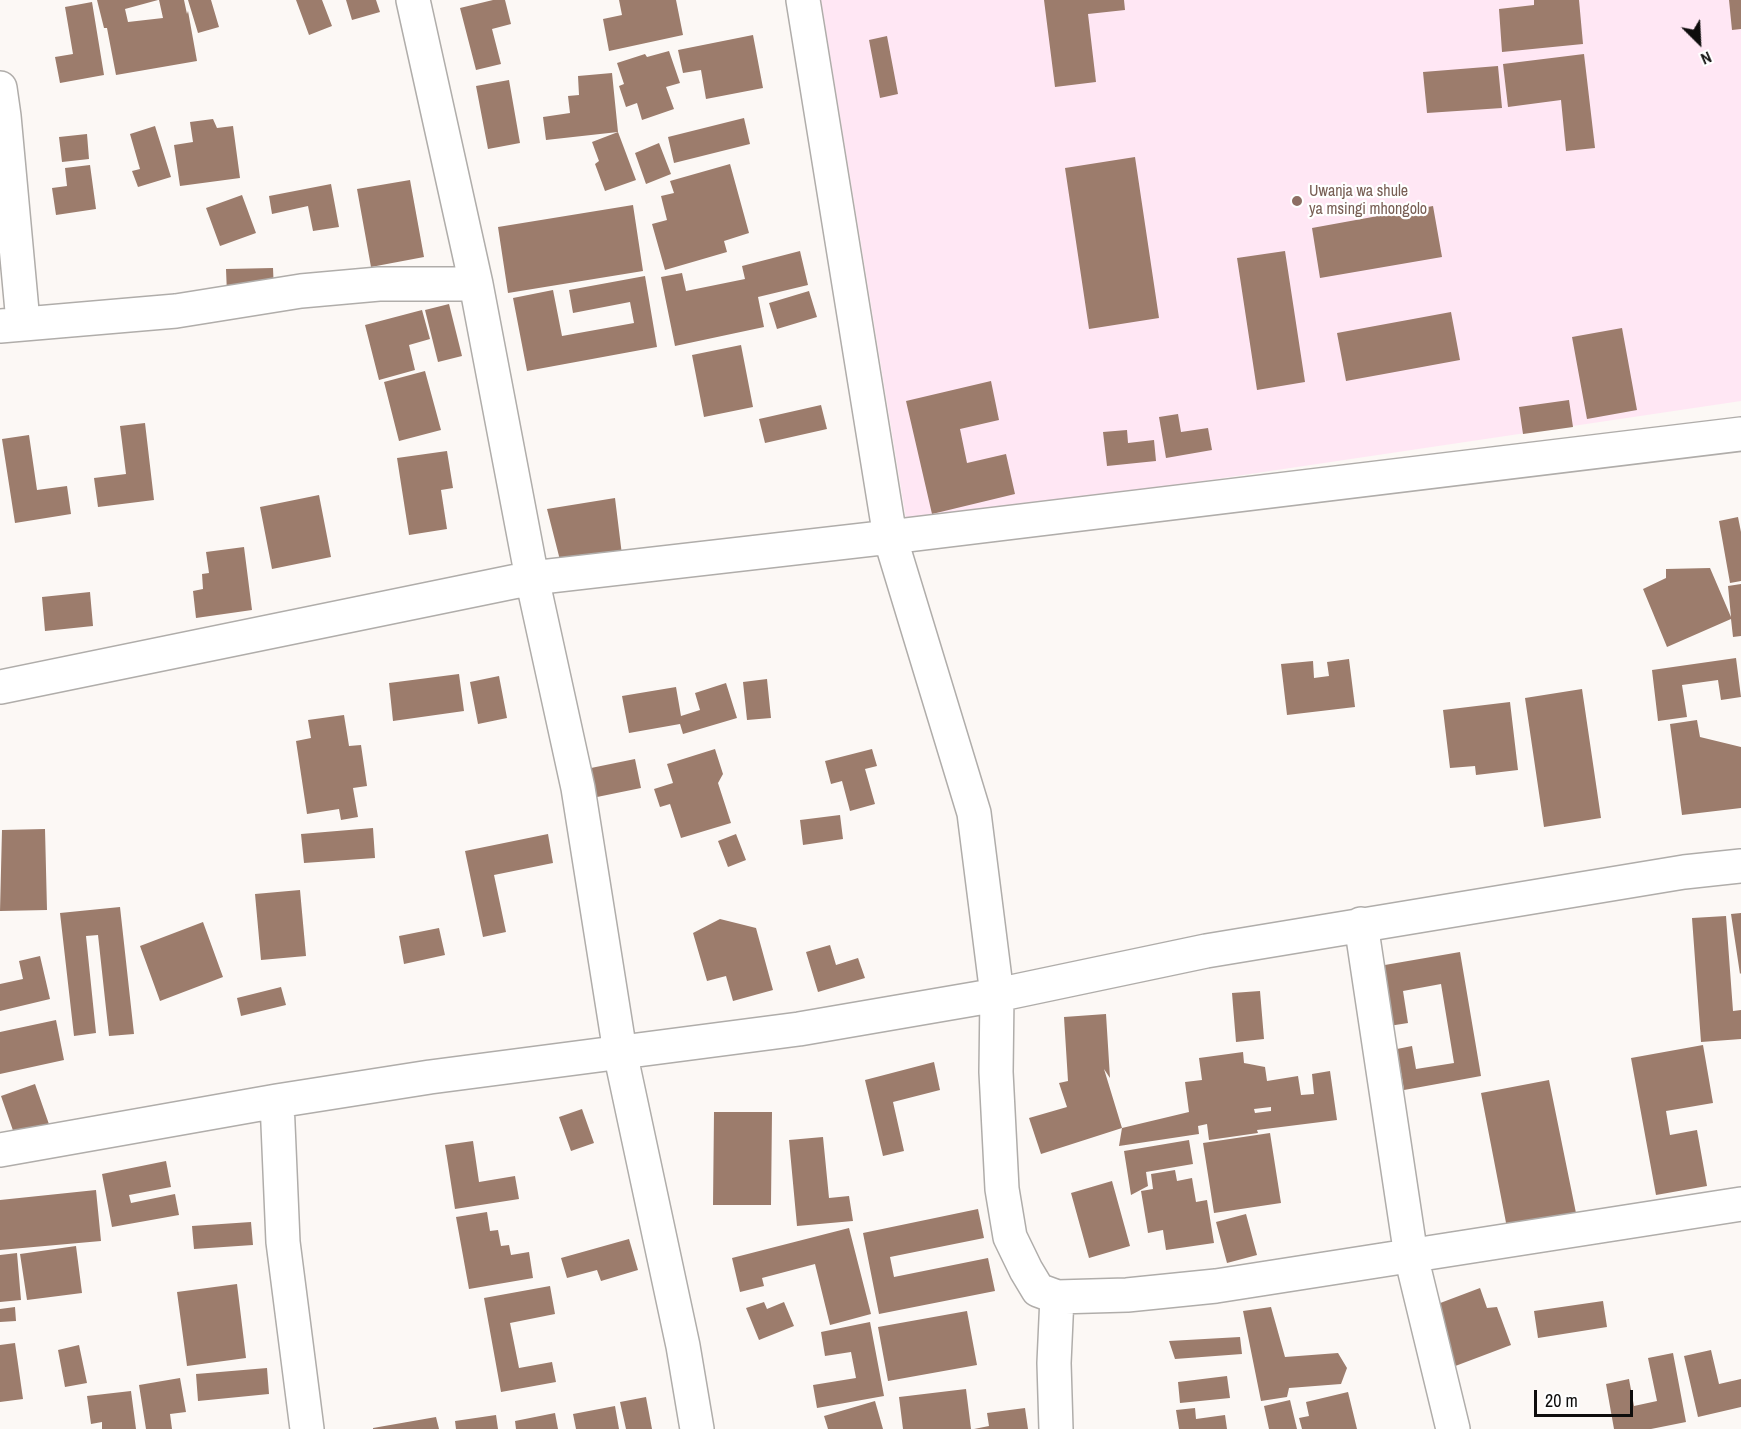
<!DOCTYPE html>
<style>
body{margin:0}
#map{position:relative;width:1741px;height:1429px;overflow:hidden;background:#fcf8f5;font-family:"Archivo Narrow",sans-serif}
canvas{display:block}
.north{position:absolute;left:1669px;top:12px;width:60px;height:60px;-webkit-text-stroke:4px #fff;paint-order:stroke;rotate:156deg;font-size:16px;font-weight:700;line-height:24px;text-align:center;color:#0e0d0c}
.north::after{content:'';display:block;margin:auto;width:21px;height:27px;background:#0e0d0c;clip-path:polygon(50% 0,100% 100%,50% 72%,0 100%)}
.scale{position:absolute;left:1534px;top:1390px;width:99px;height:27px;box-sizing:border-box;border:3px solid #0e0d0c;border-top:0;padding-left:8px;font-size:18px;line-height:21px;white-space:nowrap;color:#0e0d0c;-webkit-text-stroke:4px #fff;paint-order:stroke}
</style>
<div id="map">
<canvas width="1741" height="1429"></canvas>
<div class="north">N</div>
<div class="scale">20 m</div>
</div>
<script>
const ctx = document.querySelector('canvas').getContext('2d');
ctx.lineJoin = 'round';
function fill(path, color) { ctx.fillStyle = color; ctx.fill(path, 'evenodd'); }
function trace(path, color, width, dash) { ctx.strokeStyle = color; ctx.lineWidth = width; ctx.lineCap = dash ? 'butt' : 'round'; ctx.setLineDash(dash || []); ctx.stroke(path); }
function drawText(font, color, halo, rows, align = 'center') {
  ctx.font = font + ' "Archivo Narrow",sans-serif'; ctx.lineWidth = 4.5; ctx.setLineDash([]); ctx.textBaseline = 'middle'; ctx.strokeStyle = halo; ctx.fillStyle = color; for (const [text, x, y, turn = 0] of rows) {
    ctx.save(); ctx.translate(x, y); ctx.rotate((+turn || 0) * Math.PI / 180); ctx.textAlign = isNaN(turn) ? turn : align; if (halo) ctx.strokeText(text, 0, 0); ctx.fillText(text, 0, 0); ctx.restore();
  }
}
const education = new Path2D(`
 M821 0H1741V401L907 525Z`);
const building = new Path2D(`
 M97 0H158L125 9 128 22 163 18 159 0H184L187 14 188 11 197 61 116 75 107 28H104Z
 M188 0H211L219 27 198 33Z
 M296 0H322L332 26 309 35Z
 M346 0H376L380 12 352 20Z
 M493 0H505L511 24 492 29 501 64 476 70 460 8Z
 M619 0H676L683 35 609 51 603 19 622 15Z
 M1044 0H1124L1125 10 1088 14 1096 82 1055 87Z
 M1534 0H1579L1583 44 1502 52 1499 9 1534 5Z
 M1729 0H1741V29L1732 30Z
 M92 2 104 75 60 83 55 57 73 54 65 7Z
 M753 35 763 88 706 99 701 70 683 73 678 50Z
 M887 36 898 94 880 98 869 40Z
 M669 51 680 83 666 87 674 109 642 120 637 103 626 107 619 86 624 84 617 63 645 54 647 57Z
 M1584 54 1595 148 1566 151 1561 100 1508 107 1503 64Z
 M1498 66 1502 108 1427 113 1423 72Z
 M612 73 618 132 546 140 543 117 570 113 568 96 579 95 578 76Z
 M509 80 520 143 488 149 476 86Z
 M744 118 750 144 674 163 668 137Z
 M213 119 217 128 233 126 240 178 180 186 174 145 193 142 190 122Z
 M155 126 171 177 138 187 132 171 140 169 130 134Z
 M618 132 636 180 605 191 595 164 599 161 592 142Z
 M87 134 89 159 62 162 59 137Z
 M659 143 671 174 646 184 635 153Z
 M1135 157 1159 318 1089 329 1065 168Z
 M730 164 749 233 724 241 727 252 665 270 652 224 667 220 661 196 674 193 670 181Z
 M90 165 96 209 56 215 52 188 67 186 65 168Z
 M410 180 424 257 371 267 357 189Z
 M331 184 339 227 313 231 308 206 272 214 269 196Z
 M242 195 256 233 220 246 206 208Z
 M633 205 643 271 508 293 498 227Z
 M1433 206 1442 257 1320 278 1312 228Z
 M800 251 808 285 758 297 764 327 675 346 661 277 682 273 686 291 745 279 742 266Z
 M1285 251 1305 382 1257 390 1237 258Z
 M273 268 274 292 227 294 226 269Z
 M645 276 657 347 527 371 513 298 553 290 562 336 634 323 630 302 573 313 569 290Z
 M809 291 817 317 777 329 769 303Z
 M449 304 462 356 438 362 425 310Z
 M422 310 430 339 409 345 415 370 379 380 365 325Z
 M1451 312 1460 360 1346 381 1337 333Z
 M1622 328 1637 410 1587 419 1572 337Z
 M741 345 753 407 704 417 692 355Z
 M425 371 441 430 399 441 384 382Z
 M991 381 999 420 960 429 967 463 1006 454 1015 494 932 514 906 401Z
 M1569 400 1573 427 1523 434 1519 407Z
 M821 405 827 429 765 443 759 419Z
 M1178 414 1181 432 1208 428 1212 450 1166 458 1159 417Z
 M145 423 154 500 98 507 94 478 126 474 120 426Z
 M1127 430 1128 443 1154 440 1156 461 1107 466 1103 432Z
 M29 435 37 490 67 486 71 514 15 523 2 439Z
 M447 451 453 488 441 490 447 529 409 535 397 458Z
 M319 495 331 557 272 569 260 507Z
 M615 498 622 555 561 564 547 509Z
 M1738 517 1741 532V581L1730 583 1719 521Z
 M244 547 252 610 196 618 193 591 203 589 202 574 209 573 206 552Z
 M1710 568 1731 617 1728 586 1741 584V636L1733 637 1731 619 1667 647 1643 589 1666 578V569Z
 M90 592 93 626 45 631 42 597Z
 M1736 658 1741 697 1721 700 1718 680 1682 685 1687 717 1658 721 1652 670Z
 M1349 659 1355 707 1287 715 1281 664 1313 661 1314 678 1329 676 1327 662Z
 M459 674 464 711 393 721 389 683Z
 M499 676 507 718 478 724 470 682Z
 M767 679 771 718 747 720 743 682Z
 M726 683 737 718 683 734 680 724 629 733 622 696 676 687 681 716 700 710 695 693Z
 M1582 689 1601 818 1544 827 1525 698Z
 M1510 702 1518 770 1476 775 1475 766 1450 768 1443 710Z
 M344 715 349 746 361 745 367 786 353 788 358 817 341 820 339 809 307 814 296 741 311 738 308 720Z
 M1697 720 1700 737 1741 747V808L1682 815 1670 724Z
 M715 749 723 774 718 783 731 823 681 838 670 804 660 807 654 789 673 783 667 764Z
 M872 749 877 766 865 769 875 804 850 811 842 781 831 784 825 761Z
 M635 759 641 788 597 797 591 768Z
 M840 815 843 839 803 845 800 820Z
 M373 828 375 858 304 863 301 834Z
 M45 829 47 910 0 911 2 830Z
 M548 834 553 863 494 875 506 932 483 937 465 851Z
 M736 834 746 860 728 867 718 841Z
 M300 890 306 956 261 960 255 894Z
 M120 907 134 1034 109 1036 98 935 86 936 96 1033 74 1036 60 913Z
 M1741 913V973L1740 974 1731 914Z
 M1726 916 1733 1011 1741 1010V1039L1701 1042 1692 918Z
 M720 919 756 928 773 990 733 1001 726 976 707 981 693 933Z
 M203 922 223 977 160 1001 140 946Z
 M439 928 445 955 404 964 399 936Z
 M830 945 836 965 858 958 865 978 818 992 806 952Z
 M1460 952 1481 1076 1404 1090 1397 1049 1412 1046 1416 1069 1454 1063 1441 984 1403 991 1408 1023 1389 1026 1379 966Z
 M40 956 50 999 0 1011V984L23 979 19 961Z
 M281 987 286 1005 241 1016 237 998Z
 M1260 991 1264 1039 1236 1042 1232 993Z
 M1106 1014 1110 1078 1104 1069 1122 1128 1041 1154 1029 1118 1067 1107 1059 1083 1068 1081 1064 1017Z
 M56 1020 64 1060 0 1074V1032Z
 M1703 1045 1713 1103 1666 1111 1670 1135 1697 1130 1707 1186 1656 1195 1631 1058Z
 M1243 1052 1244 1063 1265 1067 1267 1081 1298 1076 1301 1095 1314 1094 1312 1074 1330 1071 1337 1120 1257 1130 1258 1133 1209 1140 1207 1124 1198 1126 1199 1134 1119 1146 1122 1128 1189 1112 1185 1082 1202 1080 1199 1058ZM1271 1107V1111L1255 1113 1254 1109Z
 M934 1062 940 1090 893 1102 904 1151 883 1156 865 1080Z
 M1549 1080 1576 1213 1507 1228 1481 1093Z
 M35 1084 51 1130 17 1142 1 1096Z
 M582 1109 594 1143 571 1151 559 1117Z
 M714 1112H772L771 1205H713Z
 M1270 1133 1281 1203 1214 1213 1203 1143Z
 M823 1137 829 1198 849 1196 853 1221 797 1226 789 1140Z
 M1189 1140 1193 1164 1146 1172 1148 1186 1131 1195 1124 1151Z
 M473 1141 479 1182 515 1176 519 1199 455 1209 445 1145Z
 M166 1161 171 1187 129 1195 131 1203 175 1194 179 1215 112 1227 102 1174Z
 M1175 1170 1177 1181 1192 1178 1196 1202 1207 1200 1214 1243 1166 1250 1163 1230 1148 1233 1141 1191 1153 1189 1151 1174Z
 M1112 1181 1130 1246 1089 1258 1071 1193Z
 M96 1190 101 1241 0 1250V1200Z
 M978 1209 984 1238 890 1257 894 1277 988 1258 995 1291 879 1314 863 1233Z
 M487 1212 490 1231 498 1230 501 1246 509 1245 511 1255 529 1252 533 1278 469 1289 456 1217Z
 M1246 1214 1257 1255 1227 1263 1216 1222Z
 M251 1222 253 1245 194 1249 192 1226Z
 M849 1228 871 1314 830 1325 815 1264 762 1278 764 1286 740 1292 732 1258Z
 M629 1239 638 1270 601 1281 597 1270 567 1278 561 1258Z
 M76 1246 82 1293 27 1300 20 1254Z
 M17 1253 21 1300 0 1302V1255Z
 M237 1284 246 1358 187 1366 177 1292Z
 M550 1286 555 1314 510 1323 519 1368 552 1362 556 1382 501 1392 484 1298Z
 M1480 1288 1487 1308 1497 1307 1511 1345 1450 1368 1427 1308Z
 M1603 1301 1607 1327 1538 1338 1534 1311Z
 M764 1302 767 1309 784 1302 794 1326 759 1340 746 1308Z
 M15 1307 16 1321 0 1322V1309Z
 M1271 1307 1285 1357 1338 1353 1347 1368 1341 1384 1289 1388 1287 1397 1261 1401 1243 1311Z
 M967 1311 977 1365 888 1381 878 1327Z
 M870 1322 884 1396 817 1408 813 1385 856 1378 851 1352 825 1356 821 1332Z
 M1240 1337 1242 1354 1175 1359 1169 1341Z
 M15 1343 23 1399 0 1402V1345Z
 M79 1345 87 1383 65 1387 58 1350Z
 M1711 1350 1719 1384 1741 1379V1407L1698 1417 1684 1356Z
 M1673 1353 1686 1422 1651 1429H1614L1606 1384 1629 1379 1634 1406 1657 1401 1648 1358Z
 M267 1368 269 1394 198 1401 196 1374Z
 M1227 1376 1230 1398 1180 1403 1178 1382Z
 M180 1378 186 1412 170 1414 172 1429H146L139 1385Z
 M966 1389 971 1429H903L899 1397Z
 M131 1391 136 1429H102V1422L91 1424 87 1396Z
 M1348 1392 1357 1429H1302L1299 1418 1309 1416 1306 1402Z
 M646 1397 652 1429H626L620 1402Z
 M1290 1400 1297 1429H1269L1264 1406Z
 M875 1401 883 1429H828L824 1416Z
 M615 1406 619 1429H576L573 1414Z
 M1025 1408 1028 1429H974L989 1426 987 1413Z
 M1195 1408 1196 1419 1225 1415 1227 1429H1179L1176 1410Z
 M555 1413 558 1429H516L515 1421Z
 M496 1415 498 1429H456L455 1421Z
 M436 1417 439 1429H373V1428Z`);
const minor = new Path2D(`
 M413 0 476 284 532 578 578 788 620 1052 683 1346 697 1429
 M803 0 890 537 974 813 997 995 996 1072 1002 1189 1010 1237 1026 1270 1038 1290 1057 1297 1127 1295 1216 1286 1741 1204
 M0 88 4 116 23 322
 M0 326 176 311 301 291 379 284H476
 M0 687 532 578 890 537 1741 434
 M1361 924 1411 1256 1453 1429
 M277 1101 283 1242 307 1429
 M0 1150 277 1101 430 1077 799 1029 997 995 1206 951 1684 872 1741 866
 M1056 1429 1054 1363 1057 1297`);
const markers = [
 [1297,201,6,"#8d6e63"]
];
const educationNames = [
 ["Uwanja wa shule",1309,192],
 ["ya msingi mhongolo",1309,210]
];
fill(education, '#ffe7f4');
fill(building, '#9c7c6c');
trace(minor, '#b0adaa', 36);
trace(minor, '#fff', 33);
for (const [x, y, r, color] of markers) { const dot = new Path2D(); dot.arc(x, y, r, 0, 2 * Math.PI); ctx.fillStyle = color; ctx.fill(dot); trace(dot, '#fff', 2); }
drawText('16px', '#785e54', '#fff', educationNames, 'left');
</script>
